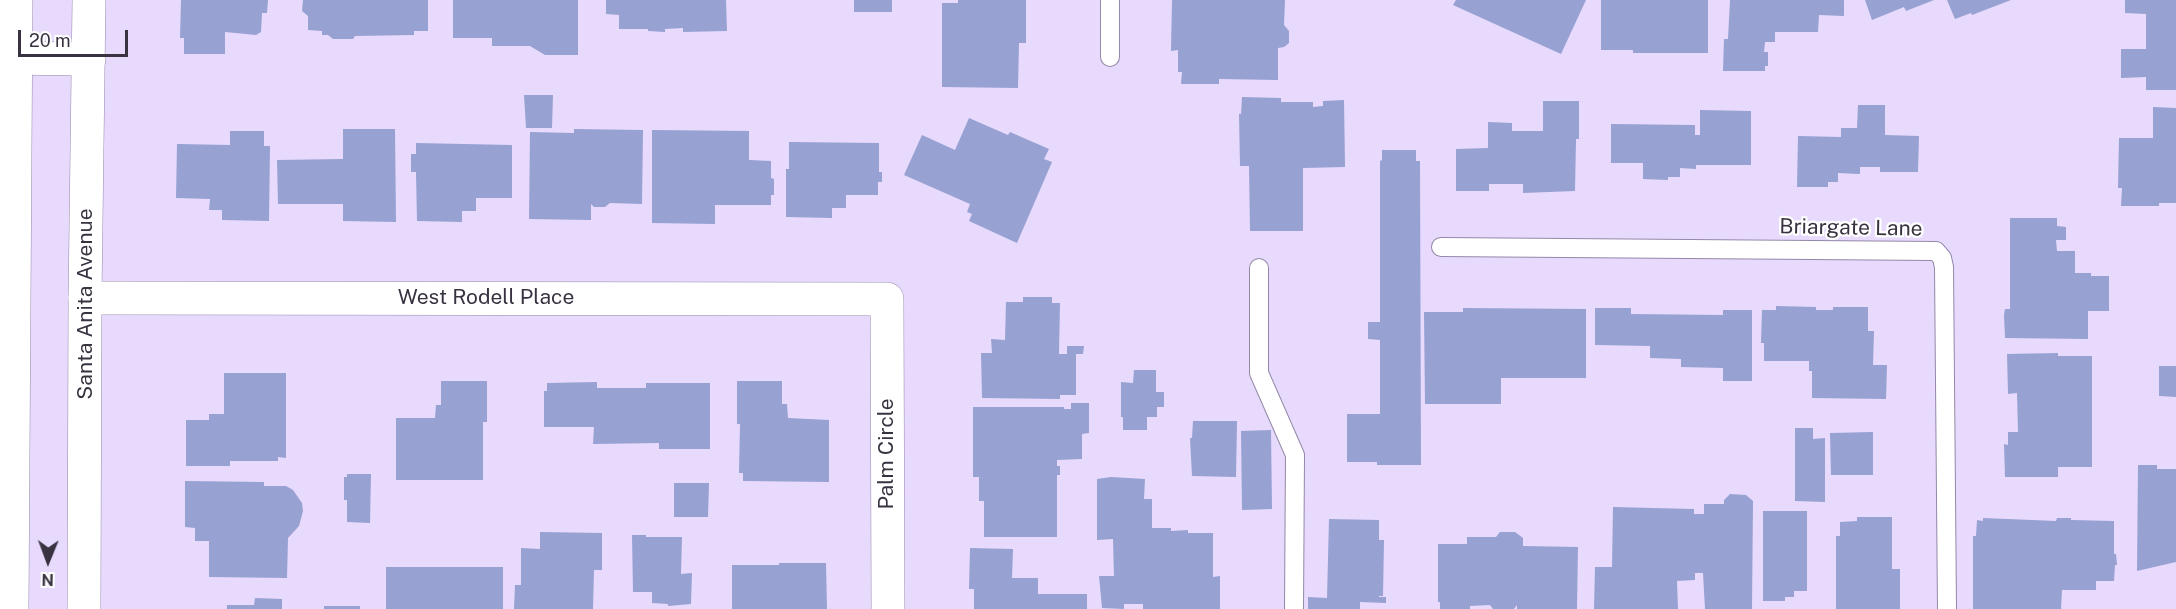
<!DOCTYPE html>
<style>
body{margin:0}
#map{position:relative;width:2176px;height:609px;overflow:hidden;background:#e7dafd;font-family:"Public Sans",sans-serif}
canvas{display:block}
.north{position:absolute;left:18px;top:531px;width:60px;height:60px;-webkit-text-stroke:4px #fff;paint-order:stroke;rotate:181deg;font-size:16px;font-weight:700;line-height:24px;text-align:center;color:#393341}
.north::after{content:'';display:block;margin:auto;width:21px;height:27px;background:#393341;clip-path:polygon(50% 0,100% 100%,50% 72%,0 100%)}
.scale{position:absolute;left:18px;top:30px;width:110px;height:27px;box-sizing:border-box;border:3px solid #393341;border-top:0;padding-left:8px;font-size:18px;line-height:21px;white-space:nowrap;color:#393341;-webkit-text-stroke:4px #fff;paint-order:stroke}
</style>
<div id="map">
<canvas width="2176" height="609"></canvas>
<div class="north">N</div>
<div class="scale">20 m</div>
</div>
<script>
const ctx = document.querySelector('canvas').getContext('2d');
ctx.lineJoin = 'round';
function fill(path, color) { ctx.fillStyle = color; ctx.fill(path, 'evenodd'); }
function trace(path, color, width, dash) { ctx.strokeStyle = color; ctx.lineWidth = width; ctx.lineCap = dash ? 'butt' : 'round'; ctx.setLineDash(dash || []); ctx.stroke(path); }
function drawText(font, color, halo, rows, align = 'center') {
  ctx.font = font + ' "Public Sans",sans-serif'; ctx.lineWidth = 4.5; ctx.setLineDash([]); ctx.textBaseline = 'middle'; ctx.strokeStyle = halo; ctx.fillStyle = color; for (const [text, x, y, turn = 0] of rows) {
    ctx.save(); ctx.translate(x, y); ctx.rotate((+turn || 0) * Math.PI / 180); ctx.textAlign = isNaN(turn) ? turn : align; if (halo) ctx.strokeText(text, 0, 0); ctx.fillText(text, 0, 0); ctx.restore();
  }
}
const building = new Path2D(`
 M181 0H268L267 13H262L261 32 256 35 225 32V54H184V38H180Z
 M303 0H428V31H414V35L355 36 353 39H333L328 35H322V31L308 30V16L302 11Z
 M453 0H578V55H545L530 46H492V38H453Z
 M606 0H726L727 31 683 32V28L665 29V32L648 31V29H619V15L606 14Z
 M854 0H892V12H854Z
 M958 0H1026V43H1019L1018 88 942 87V3H958Z
 M1172 0H1285L1284 25 1289 31V43L1284 47 1278 48V80L1219 79V84H1181L1182 72H1178V50L1171 51Z
 M1456 0H1586L1561 54 1453 5Z
 M1601 0H1708V53H1633V50H1601Z
 M1730 0H1844V16L1819 15 1818 32H1775V42H1765L1764 52H1768V66H1765V71H1723L1724 39H1728Z
 M1865 0H1934L1906 11 1904 7 1872 20Z
 M1947 0H2011L1972 15 1971 13 1955 19Z
 M2125 0H2176V90H2146V77L2121 78V49H2146V14L2125 13Z
 M524 95H553L552 128H526Z
 M1242 97 1281 98V102H1313V107L1323 106V101L1344 100 1345 167 1303 168V231H1250L1249 166H1240L1239 114H1241Z
 M1543 101H1579V139H1576L1575 191 1523 193V184H1489V191H1456V149L1488 148V122L1512 123V131H1543Z
 M1858 105H1885V135L1919 136 1918 172H1880V167H1860V174L1838 173V182H1828V187H1797L1798 136 1841 137V128H1857Z
 M2153 107 2176 108V203H2159V206H2121L2122 188H2118L2119 138H2153Z
 M1700 110 1751 111V165H1696V169L1680 168V177H1668V180L1643 179V163H1611V124L1695 125V135H1700Z
 M969 118 1008 135 1010 132 1049 149 1044 159 1052 162 1017 243 969 221 972 214 967 212 970 204 904 175 922 135 955 150Z
 M343 129H395L396 222 343 221V204H278L277 160 343 159Z
 M574 129 643 130 642 204 610 203 605 207H594L591 204V220L529 219 530 132 574 133Z
 M652 130 749 131V160L771 161V178L774 179V195H771V205H715V224L652 223Z
 M230 131H264V146H270L269 221 222 220V210H209L210 199 176 198 177 144 230 145Z
 M789 142 879 143V172H882V182H878V195H846V208H832V218L786 217V169H789Z
 M416 143 512 145V198H476V211H462V222L417 221 416 172H411V154H416Z
 M1382 150H1416V161H1420L1421 465H1377V462H1347V414H1380V340L1368 339V322H1380V161L1382 160Z
 M2010 218H2057V226L2066 227V240H2056L2057 251H2075V273H2091V276H2109V311H2088V339L2005 338 2004 315 2005 309H2010Z
 M1023 297H1052V303H1060L1059 354H1067V346H1084L1083 354H1076V395H1060V399L982 398 981 353H992L991 339 1005 340 1006 302H1023Z
 M1776 306 1816 307V310H1833V307H1868V331H1874L1873 365H1887L1886 399 1812 398V371H1809V361H1764V343H1761L1762 310H1776Z
 M1463 308 1586 309V378H1501V404H1425L1424 312H1463Z
 M1595 308H1631V314L1723 315V310H1752V381H1723V368L1681 367V359L1650 358V346L1595 345Z
 M2058 353V356H2092V467H2058V477H2005L2004 444 2008 445V432H2018L2017 393 2008 394 2007 354Z
 M2159 366H2176V397L2159 396Z
 M1134 370H1156V392H1164V407H1157V417H1147V430H1123V417H1121V382L1133 383Z
 M224 373H286V458L278 457V461H230V466H186V420H209V414H224Z
 M441 381H487V422H483V480H396V418H435L436 405H441Z
 M737 381H782V404H787L788 418 829 420V482L743 481V473H739L740 424H737Z
 M597 382V388H646V383H710V449H659V443L593 444 594 427H544V391H547V383Z
 M1071 403H1089V433L1082 434V459L1057 460V466H1060V475H1057V537H984V501H979V477H973V407H1064V409H1071Z
 M1193 421H1237L1236 477 1192 476 1190 438H1192Z
 M1795 428H1813V439L1825 438V502L1795 501Z
 M1271 430 1272 509 1242 510 1241 431Z
 M1873 432V475H1831L1830 433Z
 M2138 465H2157V469H2176V562L2137 571Z
 M347 474H371L370 523 347 522V500H344V477H347Z
 M1111 477 1145 479 1144 499H1152V528H1171V531L1188 530V533H1213V577L1220 576V609H1143V604H1124V609L1102 608 1099 576H1114L1113 539 1097 540V479Z
 M185 481 264 482V486H286L293 490 302 503 303 511 299 526 288 538 287 578 209 577V541H195V528L185 527Z
 M674 483H709L708 517H674Z
 M1730 494 1746 495 1753 501 1752 609H1705L1703 573H1695V580L1677 581 1678 609H1594L1595 567H1612L1613 507 1694 509V514H1704V504H1724V500Z
 M1763 511H1807V591H1794V597H1785V601H1763Z
 M1857 517H1892V569H1900V609H1836V536H1840V522L1857 521Z
 M1983 518 2056 521 2057 518H2071V520L2114 521V554H2116L2117 565H2115L2114 581H2096V590H2062L2061 609H1973V536H1976L1977 520 1983 521Z
 M1329 519 1379 520V540H1384L1383 596H1379V597H1386V603L1360 602V609H1308V597L1327 598Z
 M540 532 602 533V570H594L593 609H514L515 585H521V548L540 549Z
 M1500 532H1515L1523 538V546L1578 547 1577 609H1517V605L1514 609H1493L1490 605 1470 606V609H1440V602H1438V544H1467V537H1496Z
 M632 535H646V537H682L681 574 692 573 691 604 668 606V604L652 603V592H633Z
 M970 548 1013 549 1012 578H1038V594H1087V609H974V589H969Z
 M779 563H826L827 609H732V565H779Z
 M386 567H503V609H386Z
 M255 598 282 599V609H227V605H254Z
 M324 606H360V609H324Z`);
const service = new Path2D(`
 M1110 0V57
 M1441 247 1936 251 1942 258 1944 267 1947 609
 M1259 268V373L1295 455 1294 609`);
const minor = new Path2D(`
 M0 58 89 59
 M85 298 887 299 888 609`);
const primary = new Path2D(`
 M12 609 16 0
 M84 609 85 298 89 0`);
const streetNames = [
 ["Briargate Lane",1851,228,1],
 ["West Rodell Place",486,298],
 ["Santa Anita Avenue",86,304,-90],
 ["Palm Circle",887,454,-90]
];
fill(building, '#97a1d2');
trace(service, '#9488a8', 20);
trace(minor, '#9488a8', 34);
trace(primary, '#9488a8', 34);
trace(service, '#fff', 18);
trace(minor, '#fff', 33);
trace(primary, '#fff', 33);
drawText('21px', '#393341', '#fff', streetNames);
</script>
